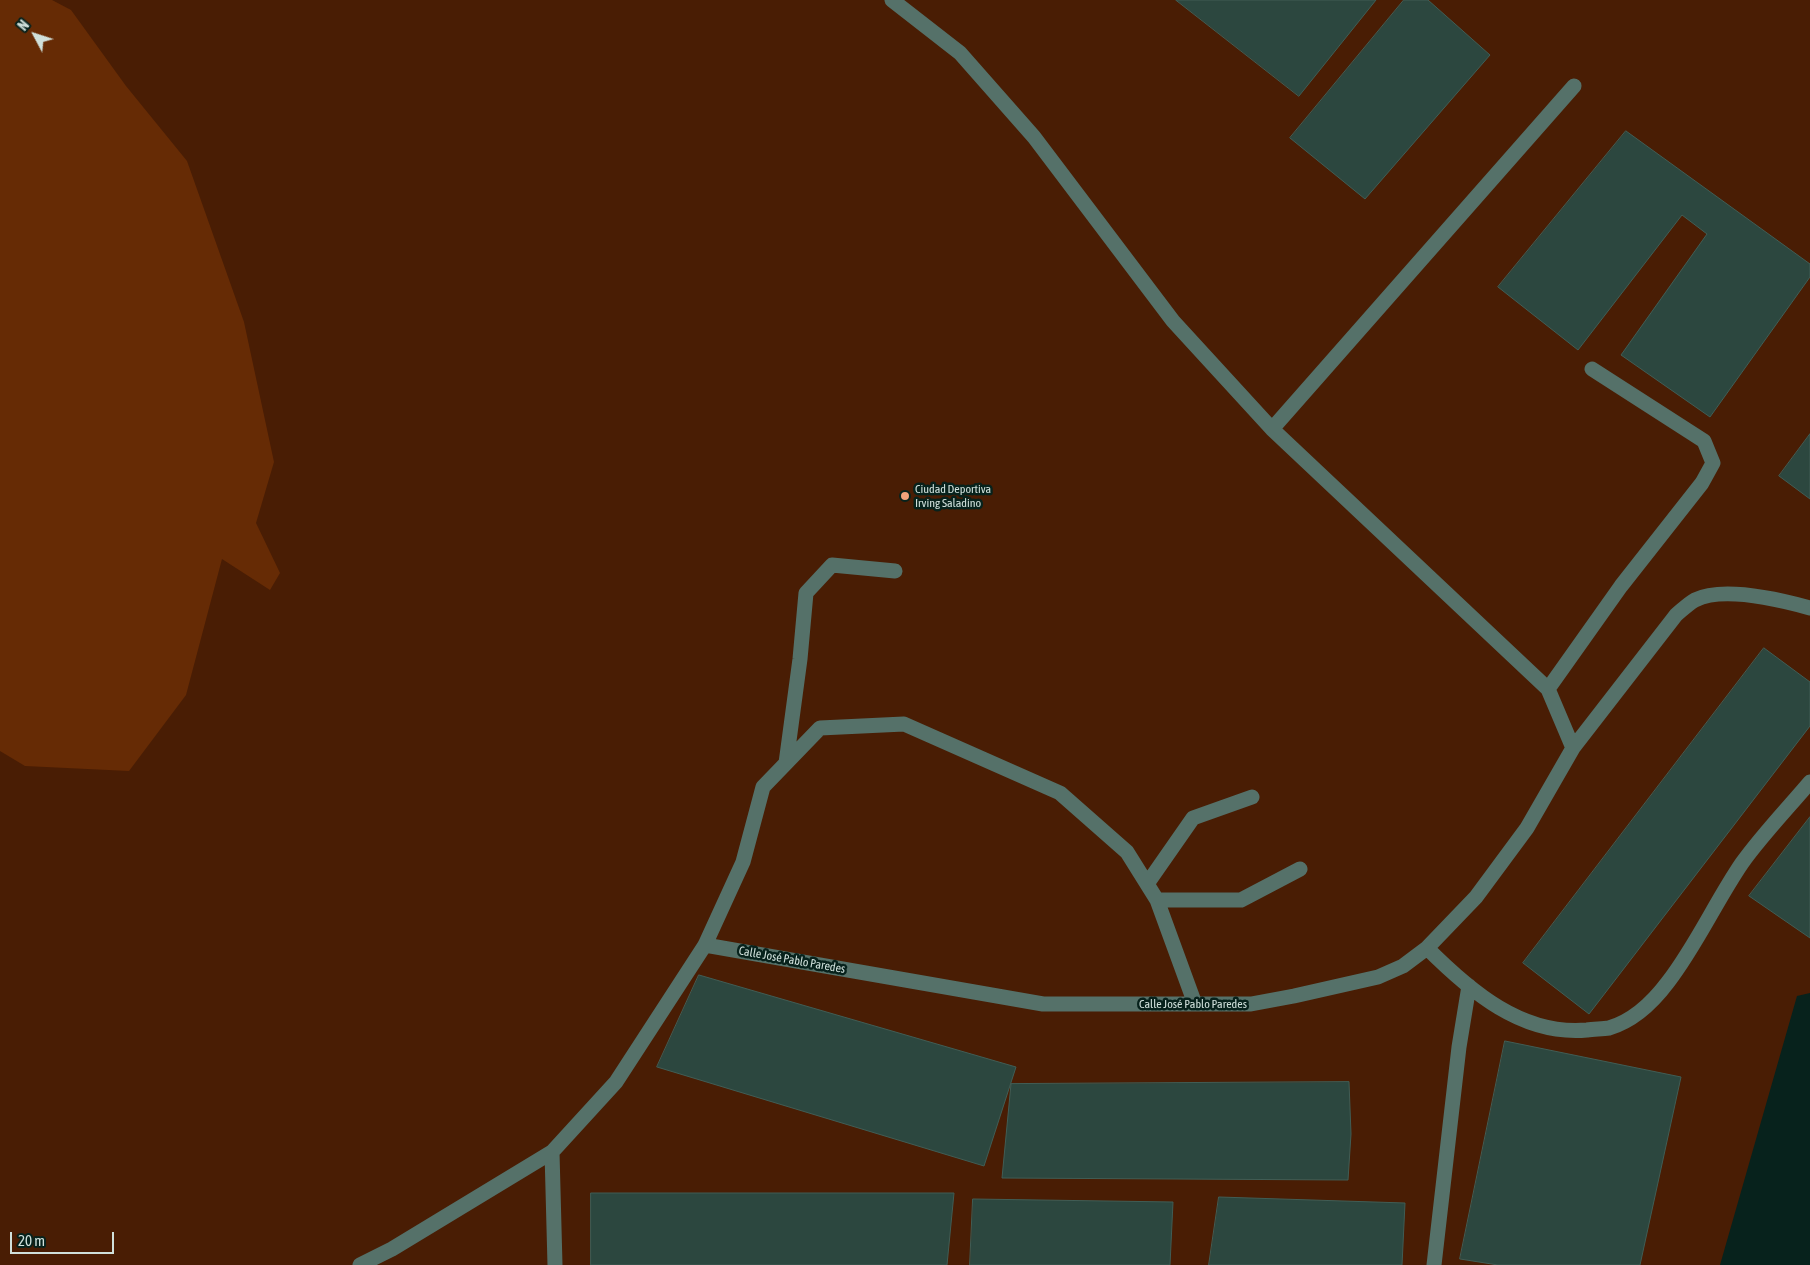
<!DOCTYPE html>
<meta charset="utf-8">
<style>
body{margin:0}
#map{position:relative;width:1810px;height:1265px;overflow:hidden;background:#07221c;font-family:"Asap Condensed",sans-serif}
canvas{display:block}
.north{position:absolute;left:10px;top:10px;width:50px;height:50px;-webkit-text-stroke:4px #07221c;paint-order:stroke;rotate:310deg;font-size:14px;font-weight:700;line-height:20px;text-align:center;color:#d0e0db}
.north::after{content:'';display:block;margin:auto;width:18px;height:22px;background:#d0e0db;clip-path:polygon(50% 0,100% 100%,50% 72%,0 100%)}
.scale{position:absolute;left:10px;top:1232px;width:104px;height:22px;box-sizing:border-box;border:2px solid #d0e0db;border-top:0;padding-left:6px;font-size:15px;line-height:18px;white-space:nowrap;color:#d0e0db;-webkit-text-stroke:4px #07221c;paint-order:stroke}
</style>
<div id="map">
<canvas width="1810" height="1265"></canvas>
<div class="north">N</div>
<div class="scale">20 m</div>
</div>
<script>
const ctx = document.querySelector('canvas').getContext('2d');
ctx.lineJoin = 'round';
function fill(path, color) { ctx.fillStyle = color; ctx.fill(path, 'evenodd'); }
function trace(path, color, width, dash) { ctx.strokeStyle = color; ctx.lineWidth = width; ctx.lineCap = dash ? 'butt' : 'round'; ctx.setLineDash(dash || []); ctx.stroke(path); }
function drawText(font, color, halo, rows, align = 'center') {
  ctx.font = font + ' "Asap Condensed",sans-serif'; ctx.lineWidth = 5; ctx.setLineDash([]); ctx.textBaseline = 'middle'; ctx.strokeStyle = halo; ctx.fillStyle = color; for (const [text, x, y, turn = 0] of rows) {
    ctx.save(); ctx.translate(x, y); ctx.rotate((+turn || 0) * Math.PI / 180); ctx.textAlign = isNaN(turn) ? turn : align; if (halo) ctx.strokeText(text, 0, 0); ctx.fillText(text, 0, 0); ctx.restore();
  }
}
const green = new Path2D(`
 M0 0H1810V993L1797 996 1720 1265H0Z`);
const water = new Path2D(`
 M0 0H52L71 10 126 86 187 161 244 322 274 462 256 523 280 573 270 590 222 559 186 695 129 771 25 766 0 751Z`);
const building = new Path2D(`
 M1176 0H1376L1299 96Z
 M1404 0H1428L1490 55 1365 199 1290 138Z
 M1626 131 1810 264V277L1710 417 1621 355 1707 234 1682 215 1578 350 1498 287Z
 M1810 434V499L1779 476Z
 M1764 648 1810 682V726L1589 1014 1523 963Z
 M1810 817V938L1749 896Z
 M699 975 1016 1067 984 1166 657 1067Z
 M1505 1041 1681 1077 1640 1265H1498L1460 1259Z
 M1349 1082 1351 1134 1348 1180 1002 1178 1011 1084Z
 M591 1193H954L947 1265H591Z
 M1219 1197 1405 1203 1402 1265H1209Z
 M973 1199 1173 1202 1170 1265H970Z`);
const minor = new Path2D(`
 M892 0 960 53 1034 137 1173 321 1272 429 1548 689 1573 748
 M1272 429 1574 86
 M1548 689 1621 586 1702 483 1713 463 1704 441 1592 369
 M786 763 800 659 806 593 832 565 895 571
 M1147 884 1193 818 1252 797
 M1157 900 1195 1004
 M705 945 1043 1004H1251L1294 996 1378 977 1403 966 1427 948 1476 897 1527 828 1573 748 1676 615C1682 610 1688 604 1695 600 1723 586 1781 600 1810 608
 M1427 948C1470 991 1522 1036 1587 1030 1594 1029 1602 1029 1609 1028 1633 1021 1653 1002 1668 982 1696 946 1716 901 1742 863 1762 835 1788 808 1810 782
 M552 1152 555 1265
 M360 1265 392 1249 552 1152 616 1082 705 945 743 862 763 787 820 728 904 724 1060 793 1127 852 1157 900H1241L1300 869
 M1434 1265 1459 1047 1469 986`);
const markers = [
 [905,496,5,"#f1a27b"]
];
const poiNames = [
 ["Ciudad Deportiva",915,489],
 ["Irving Saladino",915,503]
];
const streetNames = [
 ["Calle José Pablo Paredes",792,960,10],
 ["Calle José Pablo Paredes",1193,1004]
];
fill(green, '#491d04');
fill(water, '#662b05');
fill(building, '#2c473f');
trace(building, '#415d55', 1);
trace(minor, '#557169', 15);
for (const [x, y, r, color] of markers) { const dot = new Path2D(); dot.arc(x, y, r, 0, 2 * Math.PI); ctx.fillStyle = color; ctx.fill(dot); trace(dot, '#07221c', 2); }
drawText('12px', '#d0e0db', '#07221c', poiNames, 'left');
drawText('12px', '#d0e0db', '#07221c', streetNames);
</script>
